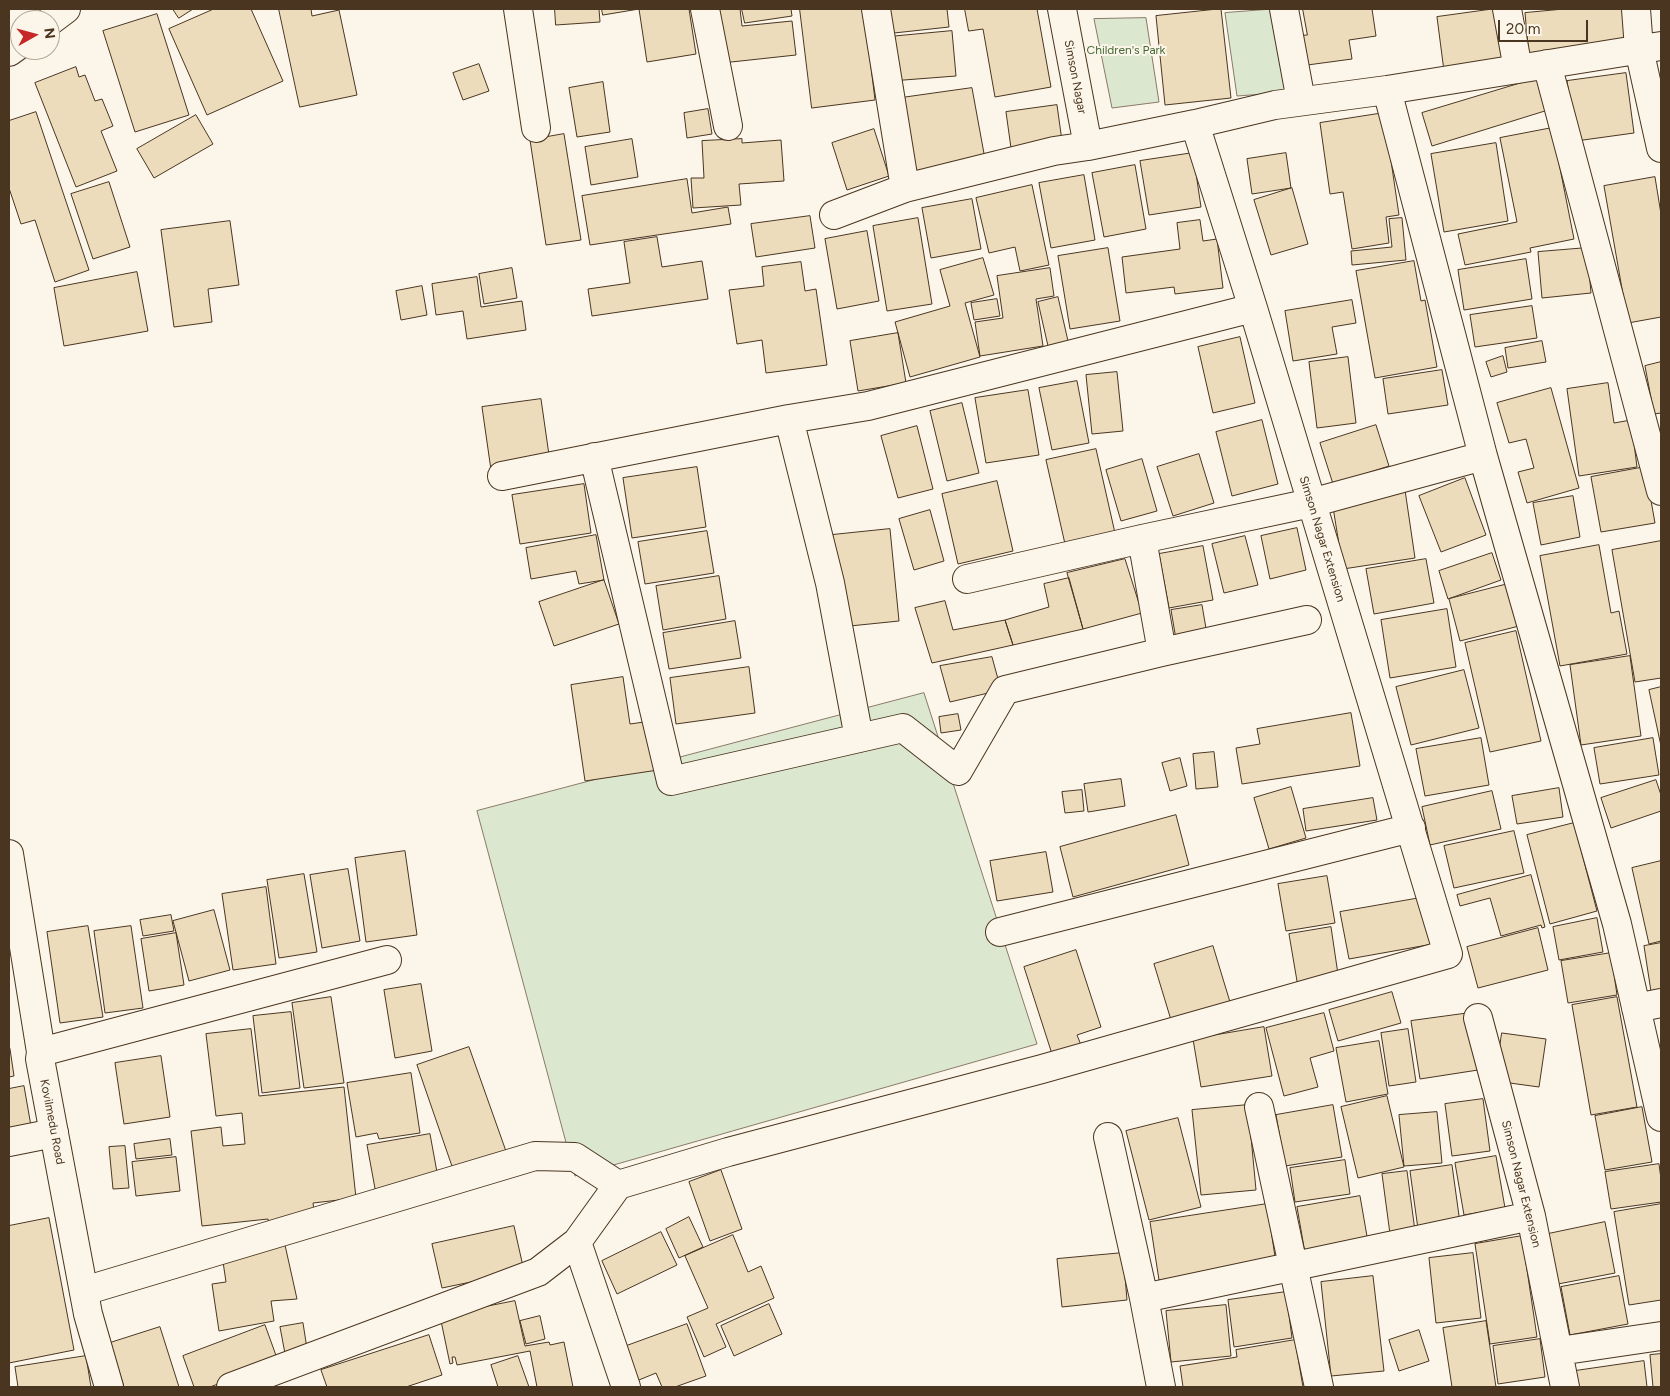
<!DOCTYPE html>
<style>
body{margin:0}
#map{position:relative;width:1670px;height:1396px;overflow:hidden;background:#fbf6e9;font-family:Figtree,sans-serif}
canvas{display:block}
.frame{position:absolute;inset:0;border:10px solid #4a3520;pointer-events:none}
.north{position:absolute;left:10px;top:10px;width:50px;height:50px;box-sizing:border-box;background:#fbf6e9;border:1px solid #b4a999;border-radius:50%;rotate:83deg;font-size:14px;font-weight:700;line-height:20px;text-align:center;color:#4a3520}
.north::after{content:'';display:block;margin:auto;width:18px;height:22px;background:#c62828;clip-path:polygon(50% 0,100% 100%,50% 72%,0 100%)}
.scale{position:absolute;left:1498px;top:20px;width:90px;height:22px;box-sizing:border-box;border:2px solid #4a3520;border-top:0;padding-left:6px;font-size:15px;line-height:18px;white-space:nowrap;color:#4a3520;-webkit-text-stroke:4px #fbf6e9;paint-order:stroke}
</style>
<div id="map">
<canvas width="1670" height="1396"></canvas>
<div class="frame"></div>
<div class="north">N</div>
<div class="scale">20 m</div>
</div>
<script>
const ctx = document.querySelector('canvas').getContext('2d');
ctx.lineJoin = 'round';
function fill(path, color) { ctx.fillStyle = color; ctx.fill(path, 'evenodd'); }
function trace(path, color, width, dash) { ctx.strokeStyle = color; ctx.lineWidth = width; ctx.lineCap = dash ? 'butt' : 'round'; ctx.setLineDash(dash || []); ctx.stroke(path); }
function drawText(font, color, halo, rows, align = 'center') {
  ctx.font = font + ' Figtree,sans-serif'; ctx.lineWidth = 4; ctx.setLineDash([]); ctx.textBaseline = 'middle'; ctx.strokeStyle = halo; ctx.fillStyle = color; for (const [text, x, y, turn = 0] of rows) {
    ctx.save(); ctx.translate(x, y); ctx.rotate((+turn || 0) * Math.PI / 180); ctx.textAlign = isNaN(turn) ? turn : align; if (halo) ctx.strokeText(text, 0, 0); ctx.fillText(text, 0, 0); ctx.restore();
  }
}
const green = new Path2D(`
 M1277 9 1291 92 1237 96 1225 13Z
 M1146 18 1159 102 1112 108 1094 19Z
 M924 693 1037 1044 575 1176 477 811Z`);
const building = new Path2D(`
 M173 9H193L179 18Z
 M214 9H251L283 81 207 115 169 29Z
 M279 9H311L312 16 339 10 357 95 300 107Z
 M555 9H599L600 22 556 25Z
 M602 9H689L696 54 647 62 639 9 603 15Z
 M717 9H740L742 26 792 21 796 55 722 63Z
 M742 9H791L792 16 745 23Z
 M800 9H864L875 100 812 108Z
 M884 9H947L949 27 885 34Z
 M965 9H1037L1051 87 995 97 983 29 969 31Z
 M1221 9 1231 98 1165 105 1156 16Z
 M1303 9H1372L1376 36 1349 40 1352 59 1300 66 1295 36 1307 35Z
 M1495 9 1503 63 1444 71 1437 17Z
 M1564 9H1624L1628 46 1529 57 1525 13Z
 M157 14 189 115 135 132 103 31Z
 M952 31 956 76 891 81 888 37Z
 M479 64 489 91 463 100 453 73Z
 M76 67 79 77 85 75 95 101 102 99 113 126 101 131 117 171 76 187 35 83Z
 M1626 73 1634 133 1576 141 1567 81Z
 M1538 78 1548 110 1432 146 1422 113Z
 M603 82 610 132 577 137 569 88Z
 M972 88 985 159 951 162 912 173 901 98Z
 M1057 105 1062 141 1011 148 1006 112Z
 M708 109 712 134 687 138 684 113Z
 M36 112 89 270 55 282 35 220 21 224 9 188V121Z
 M1384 113 1399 215 1386 217 1389 243 1352 249 1343 192 1330 194 1320 123Z
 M196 115 213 144 154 178 137 149Z
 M1552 128 1574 239 1530 248 1531 252 1465 265 1458 234 1517 222 1500 138Z
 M874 129 889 176 847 190 832 143Z
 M564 134 581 240 546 245 530 140Z
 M632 139 638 177 591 185 585 147Z
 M742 139V143L781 140 784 181 739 184 741 205 693 208 691 178H704L702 141Z
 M1496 143 1508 221 1444 232 1431 154Z
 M1193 153 1201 207 1149 215 1140 161Z
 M1286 153 1291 188 1252 194 1247 159Z
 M1135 165 1146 229 1104 237 1092 173Z
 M1084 175 1095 240 1051 248 1039 183Z
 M1655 177 1661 214V317L1628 323 1604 186Z
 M687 179 692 213 728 207 731 224 590 245 582 196Z
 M109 182 130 247 93 259 71 194Z
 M1032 185 1049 265 1020 271 1015 247 989 253 976 198Z
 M1292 188 1308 244 1271 255 1254 200Z
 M972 199 981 249 931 258 922 208Z
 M810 216 815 248 756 257 751 224Z
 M918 218 932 304 887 311 873 226Z
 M1402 218 1406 260 1352 265 1351 251 1392 247 1389 219Z
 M1200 220 1203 241 1217 239 1223 288 1175 294 1174 287 1126 293 1122 257 1180 249 1177 223Z
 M230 221 239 285 208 289 212 322 174 327 161 230Z
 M867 231 879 301 837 309 825 239Z
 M657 237 662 267 702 261 708 299 592 316 588 289 630 283 624 242Z
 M1108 248 1120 321 1070 329 1058 256Z
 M1587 248 1591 293 1542 298 1538 252Z
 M983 258 994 295 965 303 980 357 910 377 895 322 950 306 940 270Z
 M1526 259 1532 299 1464 310 1458 270Z
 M1414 261 1421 301 1425 300 1437 367 1375 378 1356 271Z
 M801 262 805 291 816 289 827 365 766 373 762 340 737 344 729 290 764 286 762 267Z
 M512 268 517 298 484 304 479 274Z
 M1050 268 1054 296 1036 299 1043 346 980 356 975 322 1003 318 997 276Z
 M137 272 148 331 64 346 54 288Z
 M477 277 481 307 522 301 526 330 467 339 463 311 436 315 432 284Z
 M422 286 427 315 401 320 396 291Z
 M1058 297 1068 341 1048 346 1038 302Z
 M997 299 1000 316 974 320 971 303Z
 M1352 300 1356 323 1332 327 1337 354 1293 361 1285 311Z
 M1532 306 1537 338 1475 347 1470 315Z
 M898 333 906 383 858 391 850 341Z
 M1240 337 1255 403 1213 413 1198 347Z
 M1542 341 1546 362 1508 368 1505 348Z
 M1503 356 1507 372 1491 377 1486 362Z
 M1348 357 1356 423 1317 428 1309 362Z
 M1661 362V413L1654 414 1645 366Z
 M1442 370 1448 405 1388 414 1383 379Z
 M1117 372 1123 431 1092 434 1086 375Z
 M1077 381 1089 443 1052 450 1039 388Z
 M1608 383 1614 423 1631 420 1637 467 1579 476 1567 389Z
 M1551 388 1579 488 1527 503 1518 472 1534 468 1526 439 1509 443 1497 403Z
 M1028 390 1039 455 986 463 975 398Z
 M541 399 550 462 491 470 482 407Z
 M962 403 979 473 947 481 930 411Z
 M1262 420 1278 484 1232 496 1216 432Z
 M1376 425 1389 466 1333 484 1320 443Z
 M917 426 933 489 898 498 881 436Z
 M1096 449 1115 533 1065 544 1046 460Z
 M1199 454 1214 503 1173 516 1157 467Z
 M1142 459 1157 511 1121 521 1106 470Z
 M697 467 706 527 632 538 623 478Z
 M1645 467 1655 523 1601 532 1591 477Z
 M1465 478 1486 535 1441 552 1419 496Z
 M997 481 1013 551 958 564 942 494Z
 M584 484 591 533 520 544 512 495Z
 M1405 490 1415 558 1343 569 1332 501Z
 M1573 496 1580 537 1541 545 1533 503Z
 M930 510 944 561 914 570 899 519Z
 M1297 528 1306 570 1270 579 1261 536Z
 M890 529 899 621 840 627 832 535Z
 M707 531 714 573 645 584 638 542Z
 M596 535 604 580 579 584 576 571 531 579 526 548Z
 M1245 536 1258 585 1224 593 1212 544Z
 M1661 541V678L1635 682 1612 550Z
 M1599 545 1611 613 1619 611 1627 654 1560 666 1540 556Z
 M1203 546 1213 600 1169 608 1159 554Z
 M1492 553 1501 580 1448 599 1439 571Z
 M1125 559 1142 613 1083 629 1067 573Z
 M1426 559 1434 603 1374 614 1366 569Z
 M719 576 726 619 663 630 656 586Z
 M1069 578 1083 629 1013 645 1005 620 1049 607 1044 584Z
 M604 580 619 624 554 646 539 602Z
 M1508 584 1519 626 1460 641 1449 599Z
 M945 601 953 630 1005 620 1013 645 932 663 915 608Z
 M1202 605 1208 640 1177 645 1171 610Z
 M1447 609 1456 667 1390 678 1381 620Z
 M735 621 741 658 669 669 663 633Z
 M1516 631 1541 741 1490 752 1465 643Z
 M1630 656 1641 736 1581 745 1570 665Z
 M992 657 1001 690 950 702 940 666Z
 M749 667 755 713 676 724 670 678Z
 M1464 670 1479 728 1411 745 1396 687Z
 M623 677 630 724 651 721 658 770 585 781 571 685Z
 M1661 687V746L1649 690Z
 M1351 713 1360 766 1242 784 1236 748 1260 744 1257 729Z
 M958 714 961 730 941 733 939 717Z
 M1481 738 1489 785 1425 796 1416 749Z
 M1653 738 1659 775 1600 784 1594 748Z
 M1214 752 1218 787 1196 789 1193 754Z
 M1180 758 1187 786 1170 791 1162 763Z
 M1121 779 1125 806 1088 812 1084 784Z
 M1656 780 1661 795V811L1611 828 1601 798Z
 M1291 787 1306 838 1269 849 1254 798Z
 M1559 788 1563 817 1517 824 1512 796Z
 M1082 790 1084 811 1065 813 1062 792Z
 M1492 791 1501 829 1430 845 1422 807Z
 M1373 798 1377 820 1306 831 1303 809Z
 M1176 815 1189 865 1073 897 1060 847Z
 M1574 823 1597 911 1550 924 1527 835Z
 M1514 831 1524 873 1454 888 1444 846Z
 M405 851 417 935 366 942 355 858Z
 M1046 852 1053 892 997 901 990 861Z
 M1661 861V941L1649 944 1632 868Z
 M348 869 360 941 322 948 310 875Z
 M304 874 317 952 279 958 267 880Z
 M1531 875 1545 927 1542 928 1541 925 1501 936 1490 898 1460 906 1457 895Z
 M1327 876 1335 923 1286 931 1278 884Z
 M266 887 276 964 233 970 222 894Z
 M1426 897 1433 944 1349 959 1340 912Z
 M214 910 230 970 189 981 173 921Z
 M171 915 174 931 143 936 140 920Z
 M1597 918 1603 952 1559 960 1553 927Z
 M88 926 103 1017 60 1023 47 932Z
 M131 926 143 1008 105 1013 94 931Z
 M1331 927 1339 981 1298 987 1289 934Z
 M1538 928 1548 970 1478 988 1467 947Z
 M176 933 184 985 149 991 141 939Z
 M1661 943V997L1652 998 1644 946Z
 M1213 946 1230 1002 1171 1020 1154 964Z
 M1076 950 1101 1027 1077 1035 1081 1045 1052 1054 1024 967Z
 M1611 953 1617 995 1568 1003 1561 961Z
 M421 984 432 1051 395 1058 384 990Z
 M1392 992 1401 1023 1338 1041 1329 1010Z
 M331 997 344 1083 304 1088 292 1003Z
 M1617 997 1637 1107 1591 1115 1572 1005Z
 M291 1012 300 1088 262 1093 253 1016Z
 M1324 1013 1334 1051 1310 1058 1318 1087 1284 1096 1266 1028Z
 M1470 1013 1478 1070 1420 1079 1411 1021Z
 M1264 1027 1272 1076 1201 1087 1193 1039Z
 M251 1029 259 1096 344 1087 356 1198 313 1203 315 1219 269 1224 268 1219 202 1226 191 1131 221 1127 223 1146 245 1144 242 1113 216 1116 206 1034Z
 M1408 1029 1416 1082 1389 1086 1381 1033Z
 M1502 1033 1546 1039 1539 1087 1495 1081Z
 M1379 1041 1388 1094 1346 1102 1336 1048Z
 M469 1047 507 1154 454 1172 417 1065Z
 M10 1049 14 1076 9 1077V1050Z
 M161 1056 170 1117 124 1124 115 1063Z
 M411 1073 420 1133 379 1139 377 1133 356 1137 347 1083Z
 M24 1086 31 1126 9 1130V1089Z
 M1387 1096 1404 1167 1358 1178 1341 1107Z
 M1483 1099 1490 1151 1452 1156 1445 1104Z
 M1248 1105 1256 1190 1201 1195 1192 1110Z
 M1333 1105 1342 1157 1285 1166 1276 1115Z
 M1642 1107 1652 1162 1605 1170 1595 1116Z
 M1437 1112 1442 1163 1404 1166 1399 1115Z
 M1178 1118 1201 1207 1149 1220 1126 1131Z
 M430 1134 439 1183 376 1194 367 1145Z
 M170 1139 172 1155 136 1159 134 1144Z
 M125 1146 129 1188 113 1189 109 1147Z
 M1496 1156 1505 1208 1464 1215 1455 1163Z
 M176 1157 180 1191 136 1196 132 1162Z
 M1345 1160 1350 1194 1295 1202 1290 1168Z
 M1659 1164 1661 1179V1202L1611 1209 1605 1172Z
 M1452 1165 1460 1223 1418 1229 1410 1171Z
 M721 1170 742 1229 710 1241 689 1182Z
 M1407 1171 1415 1231 1390 1234 1382 1174Z
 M1360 1196 1368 1242 1305 1253 1297 1207Z
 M1267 1204 1276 1263 1159 1280 1150 1222Z
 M1661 1204V1300L1629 1305 1614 1212Z
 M689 1217 703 1247 679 1258 666 1229Z
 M49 1218 74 1350 9 1363V1226Z
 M1605 1222 1615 1273 1558 1284 1548 1234Z
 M514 1226 524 1271 442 1288 432 1244Z
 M661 1232 677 1265 617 1294 602 1261Z
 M733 1235 748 1272 761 1266 774 1298 716 1324 726 1347 704 1357 687 1317 708 1308 685 1256Z
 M1522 1236 1537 1337 1490 1344 1475 1244Z
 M285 1245 297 1299 271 1301 274 1321 219 1331 212 1284 226 1282 222 1255Z
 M1123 1253 1127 1300 1062 1307 1057 1259Z
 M1473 1253 1481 1318 1436 1323 1429 1258Z
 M1373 1276 1384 1371 1331 1376 1321 1282Z
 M1619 1276 1628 1324 1570 1335 1561 1287Z
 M1286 1292 1292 1338 1234 1347 1228 1300Z
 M515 1301 525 1346 549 1342 550 1345 564 1342 573 1387H537L530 1351 457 1365 455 1357H452L453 1363 450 1364 440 1316Z
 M769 1304 782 1334 734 1356 721 1326Z
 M1226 1305 1231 1356 1171 1362 1166 1311Z
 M540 1316 545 1339 526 1344 520 1321Z
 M1486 1321 1496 1387H1452L1443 1328Z
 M303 1323 308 1355 286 1359 280 1327Z
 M687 1324 706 1376 675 1387H662L656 1373 634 1382 621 1348Z
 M265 1325 278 1361 210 1387H194L183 1356Z
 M160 1327 179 1387H124L110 1343Z
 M1419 1330 1429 1361 1399 1371 1389 1340Z
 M429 1335 442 1375 406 1387H327L321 1370Z
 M1540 1339 1545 1377 1498 1384 1493 1346Z
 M1295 1340 1303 1387H1183L1180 1366 1237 1357 1236 1350Z
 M1661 1354V1387H1653L1650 1355Z
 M86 1356 91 1387H18L15 1367Z
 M518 1356 529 1387H498L491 1365Z
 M1644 1361 1647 1387H1577L1575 1371Z`);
const street = new Path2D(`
 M518 9 536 128
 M705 9 728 126
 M876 9 905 188
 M1062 9 1088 146
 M1284 9 1301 101
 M1507 9 1518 69
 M1636 9 1639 49 1661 148
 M1547 64 1661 491
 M1387 90 1483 456 1617 924 1661 1117
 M834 215 905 188 1054 151 1088 146 1195 124 1275 105 1387 90 1661 46
 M789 419 830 583 859 738
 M594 457 671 781 903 728 958 771 1005 690 1162 652 1307 620
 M502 476 789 419 868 406 1253 308
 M1142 539 1162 652
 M967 579 1142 539 1311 503 1483 456
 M1000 932 1411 828
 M1636 1008 1661 1003
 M1478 1018 1531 1216 1565 1387
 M41 1052 387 960
 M1259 1107 1319 1387
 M1108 1137 1144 1298 1161 1387
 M9 1142 54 1133
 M84 1291 535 1156 575 1157 618 1185
 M1144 1298 1531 1216
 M1559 1351 1661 1336
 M231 1387 538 1272 577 1242
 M626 1387 577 1242 618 1185 728 1152 1042 1069 1448 954 1253 308 1195 124`);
const secondary = new Path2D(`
 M9 854 41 1052 40 1059 88 1314 109 1387`);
const primary = new Path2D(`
 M50 21 66 9
 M9 52 20 44`);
const parkNames = [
 ["Children's Park",1126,50]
];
const streetNames = [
 ["Simson Nagar",1075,77,79],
 ["Simson Nagar Extension",1322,539,73],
 ["Kovilmedu Road",52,1122,79],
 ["Simson Nagar Extension",1521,1184,76]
];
fill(green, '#dce7d0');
trace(green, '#887966', 1);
fill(building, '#ecdcbc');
trace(building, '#4a3520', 1);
trace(street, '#4a3520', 30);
trace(secondary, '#4a3520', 30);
trace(primary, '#4a3520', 30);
trace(street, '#fbf6e9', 28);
trace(secondary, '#fbf6e9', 28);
trace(primary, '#fbf6e9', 28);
drawText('12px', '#436837', '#fbf6e9', parkNames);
drawText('12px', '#4a3520', '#fbf6e9', streetNames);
</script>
